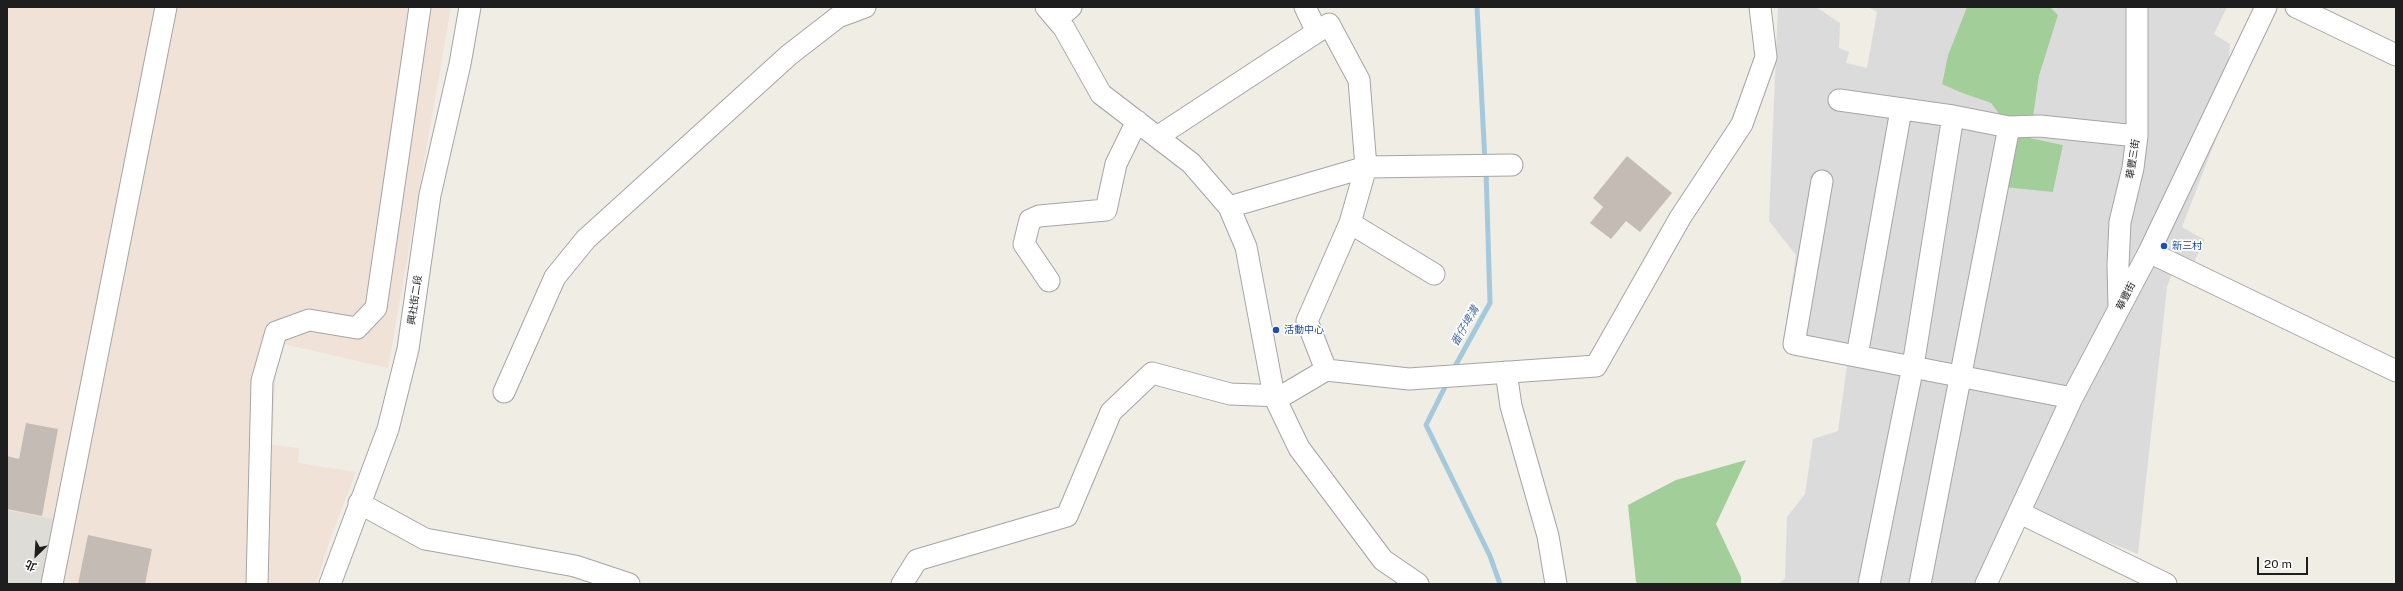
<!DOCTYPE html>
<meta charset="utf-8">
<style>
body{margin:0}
#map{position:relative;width:2403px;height:591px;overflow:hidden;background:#efede4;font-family:"Public Sans","Noto Sans TC",sans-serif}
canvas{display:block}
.frame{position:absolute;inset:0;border:8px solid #1e1e1e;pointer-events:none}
.north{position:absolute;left:16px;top:535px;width:40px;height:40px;-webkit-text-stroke:3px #fff;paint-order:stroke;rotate:205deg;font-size:11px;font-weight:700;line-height:16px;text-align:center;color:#1e1e1e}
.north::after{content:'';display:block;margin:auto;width:14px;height:18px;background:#1e1e1e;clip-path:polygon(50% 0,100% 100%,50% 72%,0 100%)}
.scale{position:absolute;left:2257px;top:557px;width:51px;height:18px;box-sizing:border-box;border:2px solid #1e1e1e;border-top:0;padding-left:5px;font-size:12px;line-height:14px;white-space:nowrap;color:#1e1e1e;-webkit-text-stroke:3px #fff;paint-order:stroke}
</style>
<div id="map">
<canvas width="2403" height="591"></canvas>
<div class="frame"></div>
<div class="north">北</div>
<div class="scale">20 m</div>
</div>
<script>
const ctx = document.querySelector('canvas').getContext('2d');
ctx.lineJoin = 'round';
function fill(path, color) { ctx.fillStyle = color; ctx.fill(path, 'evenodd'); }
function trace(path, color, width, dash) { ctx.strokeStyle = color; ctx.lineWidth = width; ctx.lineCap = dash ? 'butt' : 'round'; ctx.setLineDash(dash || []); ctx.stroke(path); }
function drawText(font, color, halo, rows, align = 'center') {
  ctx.font = font + ' "Public Sans","Noto Sans TC",sans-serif'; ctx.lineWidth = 3.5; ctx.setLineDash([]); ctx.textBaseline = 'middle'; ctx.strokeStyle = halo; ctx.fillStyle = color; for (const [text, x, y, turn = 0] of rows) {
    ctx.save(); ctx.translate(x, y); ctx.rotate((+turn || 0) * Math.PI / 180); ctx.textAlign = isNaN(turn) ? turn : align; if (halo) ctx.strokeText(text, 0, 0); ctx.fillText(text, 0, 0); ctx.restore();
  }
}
const residential = new Path2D(`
 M1778 7H1816L1840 23 1839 48 1849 52 1846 63 1867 68 1877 12 1868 7H1967L1948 55 1942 83 1962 93 1991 103 2053 192 2063 145 2030 138 2039 76 2058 15 2050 7H2227L2214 34 2230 44 2224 118 2182 227 2205 240 2188 274 2173 270 2167 287 2138 554 2031 512 2008 508 1990 570 1982 584H1777L1785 579 1787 517 1805 494 1813 439 1838 431 1847 365 1783 342 1796 255 1769 221Z`);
const military = new Path2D(`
 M7 7H451L388 368 284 344 276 373 272 445 299 448 298 463 356 472 330 539 316 584H7Z`);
const airport = new Path2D(`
 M7 510 63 521 49 584H7Z`);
const forest = new Path2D(`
 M1967 7H2050L2058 15 2039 76 2030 138 2063 145 2053 192 2004 187 2002 118 1991 103 1962 93 1942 84 1948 55Z
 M1746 460 1716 524 1741 577V584H1639L1636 582 1628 505 1676 480Z`);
const stream = new Path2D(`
 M1477 7 1485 162
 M1453 370 1490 303 1486 170
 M1448 381 1426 425 1490 556 1500 584`);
const building = new Path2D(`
 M1627 156 1672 193 1640 232 1626 221 1611 239 1590 223 1603 207 1593 198Z
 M26 423 58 429 42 516 7 509V456L19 459Z
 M88 535 152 549 145 584H78Z`);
const minor = new Path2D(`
 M1046 7 1064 28 1101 94 1191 163 1229 207 1246 247 1274 396 1299 448 1383 560 1418 584
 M1305 7 1317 32
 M2296 7 2396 55
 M1057 19 1071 7
 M1839 100 1953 116 2009 127 2040 126 2137 136
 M1157 137 1329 24 1359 80 1366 167 1350 223 1307 321 1326 370
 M1822 181 1794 344 2072 398
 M1229 207 1366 167 1512 165
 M1350 223 1434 274
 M2149 252 2396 371
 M1049 281 1024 244 1030 220 1039 216 1106 210 1116 164 1137 121
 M2119 307 2118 265 2120 222 2133 168 2137 136V7
 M1857 356 1901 110
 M1506 372 1511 406 1548 536 1556 584
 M504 392 555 277 586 239 789 55 838 17 865 7
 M359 503 425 539 575 566 629 584
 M2020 513 2166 584
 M52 584 166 7
 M257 584 262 381 276 332 309 320 357 328 376 308 420 7
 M330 584 388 429 408 349 430 195 460 64 470 7
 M902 584 917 560 1067 516 1111 412 1152 373 1230 394 1282 396 1326 370 1409 379 1596 366 1680 218 1742 124 1766 57 1760 7
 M1869 584 1913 366 1953 116
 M1920 584 2009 127
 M1986 584 2072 398 2149 252 2266 7`);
const markers = [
 [2164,246,4,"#1a4fb4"],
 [1276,330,4,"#1a4fb4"]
];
const streetNames = [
 ["華豐三街",2133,159,-81],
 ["華豐街",2126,296,-63],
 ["興社街二段",415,300,-82]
];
const transitNames = [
 ["新三村",2172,246],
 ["活動中心",1284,330]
];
const waterNames = [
 ["番仔埤溝",1465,326,-60]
];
fill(residential, '#dcdbdb');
fill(military, '#f1e2d8');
fill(airport, '#dedcd6');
fill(forest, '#a2ce99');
trace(stream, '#a5c9dc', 5);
fill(building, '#c4bcb4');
trace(minor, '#a5a5a5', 23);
trace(minor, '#fff', 21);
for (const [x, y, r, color] of markers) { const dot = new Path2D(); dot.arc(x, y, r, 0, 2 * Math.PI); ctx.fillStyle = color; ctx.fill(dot); trace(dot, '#fff', 1.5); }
drawText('10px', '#1e1e1e', '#fff', streetNames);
drawText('10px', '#164399', '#fff', transitNames, 'left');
drawText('italic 11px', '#4b70ad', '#fff', waterNames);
</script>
